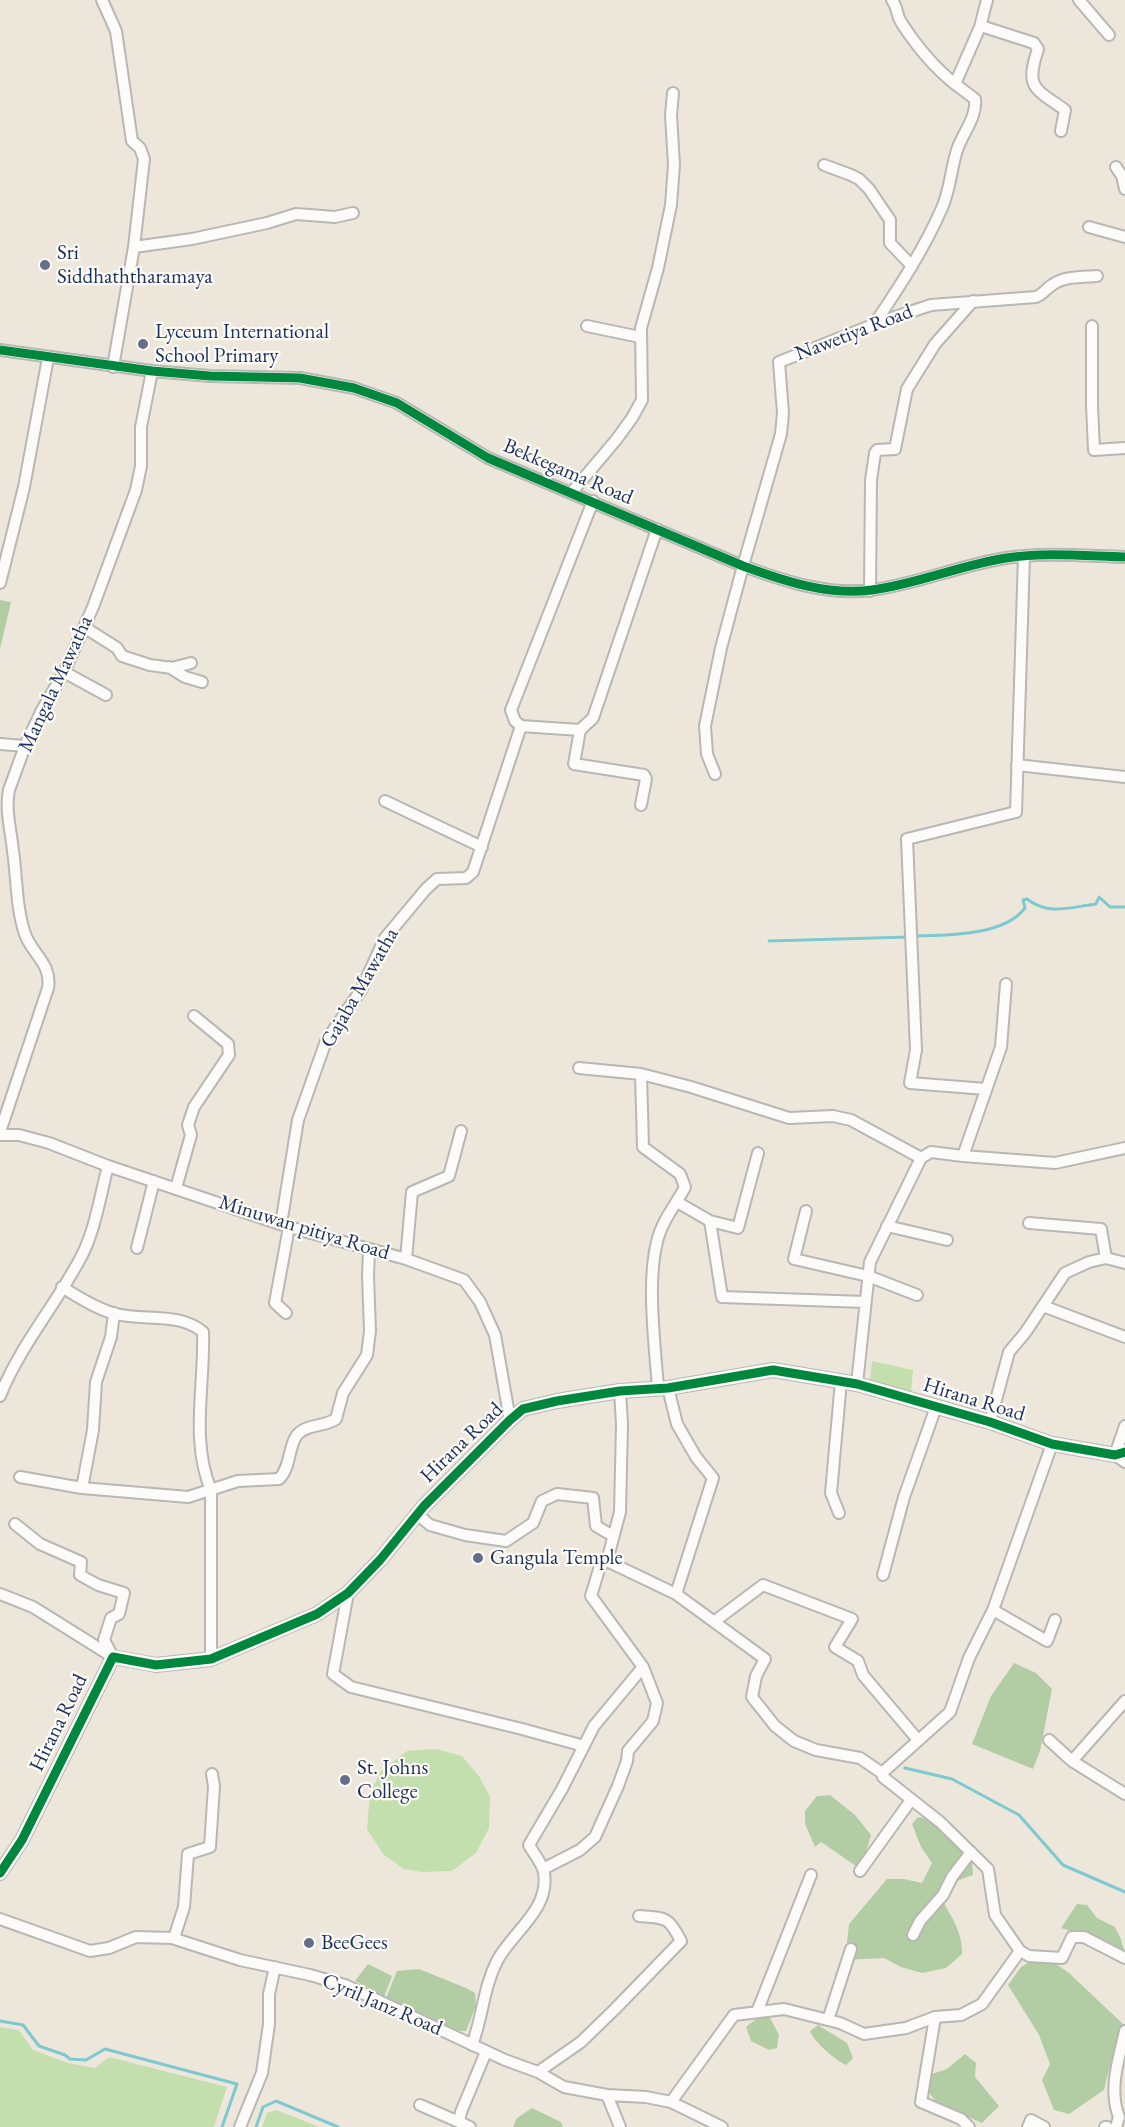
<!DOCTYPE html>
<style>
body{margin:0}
canvas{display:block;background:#ede7db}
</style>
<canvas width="1125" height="2127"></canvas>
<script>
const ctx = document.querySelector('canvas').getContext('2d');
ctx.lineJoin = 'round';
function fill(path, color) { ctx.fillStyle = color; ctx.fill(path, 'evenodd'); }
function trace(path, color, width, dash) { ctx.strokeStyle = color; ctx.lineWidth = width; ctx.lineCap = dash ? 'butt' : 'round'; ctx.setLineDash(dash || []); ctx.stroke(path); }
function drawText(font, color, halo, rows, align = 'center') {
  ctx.font = font + ' "EB Garamond",serif'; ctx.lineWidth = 4.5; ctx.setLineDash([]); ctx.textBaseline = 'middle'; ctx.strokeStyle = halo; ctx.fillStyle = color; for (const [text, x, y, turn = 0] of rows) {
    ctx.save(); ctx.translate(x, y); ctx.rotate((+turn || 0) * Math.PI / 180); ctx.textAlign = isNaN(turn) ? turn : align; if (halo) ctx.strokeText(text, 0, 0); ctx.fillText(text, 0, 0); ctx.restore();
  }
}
const green = new Path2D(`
 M872 1361 913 1370 911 1394 870 1381Z
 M436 1749 462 1756 479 1776 490 1797 489 1828 476 1853 452 1871 422 1872 404 1869 383 1854 367 1829 370 1793 381 1771 407 1751Z
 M0 2027 19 2030 33 2050 68 2063 95 2068 109 2057 227 2087 214 2127H0Z
 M276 2110 320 2127H262L267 2113Z`);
const forest = new Path2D(`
 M0 600 11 602 0 649Z
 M1014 1663 1036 1673 1052 1689 1040 1751 1033 1769 972 1744 991 1696Z
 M830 1795 855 1815 871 1835 865 1855 856 1866 821 1842 815 1847 805 1824V1811L817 1796Z
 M918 1817 930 1820 972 1859 973 1875 949 1884 939 1895C950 1914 963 1932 962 1954L946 1968 922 1973 901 1967 884 1958 845 1960 849 1924 887 1879H904L922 1883 932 1863 921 1847 912 1824Z
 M1077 1904 1087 1905 1097 1918 1115 1927 1121 1939 1125 1954 1081 1934 1061 1928Z
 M1042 1954 1069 1973 1123 2024 1114 2050 1104 2090 1069 2114 1054 2110 1042 2080 1050 2064 1039 2035 1008 1985 1021 1967Z
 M368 1964 392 1976 384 1997 355 1981Z
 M419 1969 466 1988 475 1993 476 2006 466 2031 448 2030 424 2015 386 1998 397 1971Z
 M769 2016 779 2035 777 2048 769 2050 751 2041 746 2027 756 2019Z
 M818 2025 847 2043 853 2058 846 2065C835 2060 814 2042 810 2031Z
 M965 2054 976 2063 975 2077 999 2106 982 2123 937 2103 926 2089 932 2074 947 2069Z
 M532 2108 561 2122 563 2127H513L517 2118Z`);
const stream = new Path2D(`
 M915 936C948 935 1004 936 1025 908L1023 900 1027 899C1049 916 1070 907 1096 904L1099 897 1110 907H1125
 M769 941 909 937
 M905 1768 952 1779 1019 1815 1063 1865 1125 1892
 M0 2021 23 2025 39 2046 65 2055 70 2059 86 2060 105 2049 237 2084 222 2127
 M256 2127 263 2107 276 2101 338 2127`);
const minor = new Path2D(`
 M102 0 116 31 132 141 140 148 144 159 134 247 113 367
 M892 0C899 10 896 15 901 22 915 44 935 68 955 84
 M1079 0 1109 35
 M981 26 1034 43 1038 49C1025 88 1034 88 1065 110L1061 131
 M824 165 851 175 859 179 869 189 890 220V243L912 266
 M1116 167 1122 176 1125 189
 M1089 227 1125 237
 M134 247 192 239 267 223 296 214 335 217 353 213
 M875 323C900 286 924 249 942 208 950 190 951 169 957 150 963 132 977 118 975 99L955 84 980 27 987 0
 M587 326 640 337
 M1092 326V405L1094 450 1125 448
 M0 350 152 371 210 376 300 378 354 388 397 403 488 458 743 566C784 581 828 596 872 590 917 584 961 565 1006 558 1044 552 1086 556 1125 557
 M572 492 616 440 632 418 642 400 641 328 658 268 671 205 674 165 671 115 673 93
 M0 583 24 487 48 358
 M870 591 871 480 875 453 877 450 895 449 907 389 935 344 973 301
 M84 627 117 648 122 656 150 665 172 668 191 663
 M169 667 185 677 202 682
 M64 672 106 695
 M580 730 521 726 515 721 511 710 593 501
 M0 744 25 746
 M1017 765 1125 777
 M715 774 707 754 705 726 721 648 743 566 781 434 783 413 779 362 883 321 931 305 1036 297C1043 294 1046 289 1052 285 1064 276 1083 277 1097 276
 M385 801 482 847
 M641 805 646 779 644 775 574 764 580 730 593 718 657 529
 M579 1068 641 1074
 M986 1089 910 1083 916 1050 907 839 1016 812 1024 556
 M0 1132 48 988C52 964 32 954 25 934 16 908 17 878 13 851 11 831 5 810 9 790L25 746 42 710 64 672 93 607 136 490 141 466V427L152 371
 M0 1135H19L49 1143 108 1166 289 1227 406 1259 464 1280 480 1302 495 1335 510 1420
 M963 1156 1055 1163 1125 1148
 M176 1188 191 1135 188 1125 194 1107 229 1055 228 1044 194 1016
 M677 1202 710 1221 738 1228 758 1153
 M806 1211 794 1259 868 1276 917 1295
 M710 1221 722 1297 865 1302
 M1029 1223 1101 1229 1106 1258
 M281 1224 298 1120 326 1041 361 990 385 938 426 889 437 879 466 878 473 872 521 726
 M887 1226 947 1240
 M137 1248 154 1181
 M406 1259 412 1192 449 1176 461 1131
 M62 1287C78 1297 94 1307 112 1313 142 1322 178 1311 203 1332 205 1385 190 1440 211 1490V1659
 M1043 1306 1125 1337
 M286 1313 275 1303 289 1227
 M857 1384 870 1262 921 1158 931 1152 963 1156 1001 1047 1006 984
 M658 1388C655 1344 644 1267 662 1227 668 1213 678 1201 685 1187L680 1174 643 1147 641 1074 691 1087 789 1118 833 1116 851 1120 921 1158
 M668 1388 677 1424 696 1457 713 1478 676 1594 765 1659 756 1676 752 1697 775 1726 794 1741 816 1750 860 1758 882 1773 950 1712 969 1658 993 1610 1052 1444
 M0 1396C20 1346 55 1306 80 1259 95 1232 100 1196 108 1166
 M990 1422 1009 1352 1025 1333 1065 1273 1089 1262 1106 1258 1125 1263
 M1125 1426 1115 1455 1125 1462
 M20 1477 82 1488 188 1497 238 1481 279 1479C291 1467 288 1447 297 1435 306 1424 324 1427 336 1419L343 1393 367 1355 370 1331 368 1276 369 1250
 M82 1488 93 1430 96 1382 111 1337 114 1313
 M839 1513 831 1493 841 1381
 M417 1514 430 1525 465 1535 506 1541 533 1523 542 1501 557 1494 593 1498 596 1526 613 1536
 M15 1524 40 1544 81 1562 80 1575 98 1585 124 1593 119 1614 111 1618 104 1640 113 1657
 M607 1561 620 1512 622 1424 620 1391
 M883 1575 904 1497 936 1407
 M348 1593 333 1674 351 1687 522 1729 584 1746
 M0 1594 33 1607 113 1657
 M993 1610 1047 1641 1055 1620
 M715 1621 763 1585 852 1619 835 1647 858 1661 863 1675 918 1740
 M1125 1701 1072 1761 1125 1794
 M1049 1740 1072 1761
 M882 1773 883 1777 940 1822 988 1869 995 1915 1020 1951 1029 1956 1062 1958 1072 1937H1084L1125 1958
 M543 1869 580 1850 595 1837 618 1786 627 1761 628 1751 653 1721 657 1703 643 1667 591 1596 600 1566 607 1561 676 1594
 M860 1871 911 1800
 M0 1919 90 1951 109 1948 136 1937 172 1938 240 1960 310 1975 345 1985 505 2060 538 2072 564 2087 607 2095 646 2097 671 2102 722 2127
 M913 1935 920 1921 943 1895 952 1877 971 1852
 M174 1938 184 1907 188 1854 210 1847 214 1786 212 1774
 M757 2012 811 1875
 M935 2017 921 2102 961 2119 969 2127
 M828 2020 851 1949
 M472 2045C483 2016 483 1989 497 1961 512 1932 550 1910 544 1873 543 1864 533 1853 529 1845L562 1789 594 1726 643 1667
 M538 2072 581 2042 615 2009 681 1941C668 1916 666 1918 639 1916
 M607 2095 620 2127
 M671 2102 734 2015 784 2009 840 2023 864 2034 906 2028 935 2017 961 2015 982 2004 1020 1951
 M420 2105 459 2122
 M240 2127 262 2073 269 2024V1994L275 1967
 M470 2127 459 2122 461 2112 486 2052
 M1028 2127 1031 2120 1044 2127
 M1105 2127H1107
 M1116 2127 1119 2117C1108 2089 1119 2059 1125 2031`);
const tertiary = new Path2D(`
 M0 1873 22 1840 113 1657 156 1665 211 1659 317 1614 348 1593 380 1560 424 1506 510 1420 523 1409 557 1401 620 1391 668 1388 773 1370 857 1384 990 1422 1052 1444 1115 1455 1125 1452`);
const cycleway = new Path2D(`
 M0 350 152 371 210 376 300 378 354 388 397 403 488 458 743 566C784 581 828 596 872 590 917 584 961 565 1006 558 1044 552 1086 556 1125 557
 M0 1873 22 1840 113 1657 156 1665 211 1659 317 1614 348 1593 380 1560 424 1506 510 1420 523 1409 557 1401 620 1391 668 1388 773 1370 857 1384 990 1422 1052 1444 1115 1455 1125 1452`);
const markers = [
 [45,265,6,"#646f8a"],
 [143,344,6,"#646f8a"],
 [478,1558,6,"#646f8a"],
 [345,1780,6,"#646f8a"],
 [309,1943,6,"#646f8a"]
];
const poiNames = [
 ["Sri",57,253],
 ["Siddhaththaramaya",57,277],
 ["Lyceum International",155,332],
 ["School Primary",155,356],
 ["Gangula Temple",490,1558],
 ["St. Johns",357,1768],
 ["College",357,1792],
 ["BeeGees",321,1943]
];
const streetNames = [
 ["Nawetiya Road",854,333,-21],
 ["Bekkegama Road",568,472,23],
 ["Mangala Mawatha",56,684,-65],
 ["Gajaba Mawatha",360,988,-60],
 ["Minuwan pitiya Road",304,1228,17],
 ["Hirana Road",974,1400,17],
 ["Hirana Road",462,1443,-44],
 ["Hirana Road",59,1723,-64],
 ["Cyril Janz Road",382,2005,23]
];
fill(green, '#c4dfae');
fill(forest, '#b2cda3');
trace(stream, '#7ec9cf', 3);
trace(minor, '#b8b7b3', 14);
trace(tertiary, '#b8b7b3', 16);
trace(minor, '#fcfbfa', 10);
trace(tertiary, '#fcfbfa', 14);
trace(cycleway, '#00873e', 9);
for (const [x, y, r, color] of markers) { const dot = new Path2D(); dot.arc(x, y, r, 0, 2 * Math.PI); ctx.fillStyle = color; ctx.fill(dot); trace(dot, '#fdfcf7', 2); }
drawText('21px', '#1b2f5e', '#fdfcf7', poiNames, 'left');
drawText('21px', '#1b2f5e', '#fdfcf7', streetNames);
</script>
